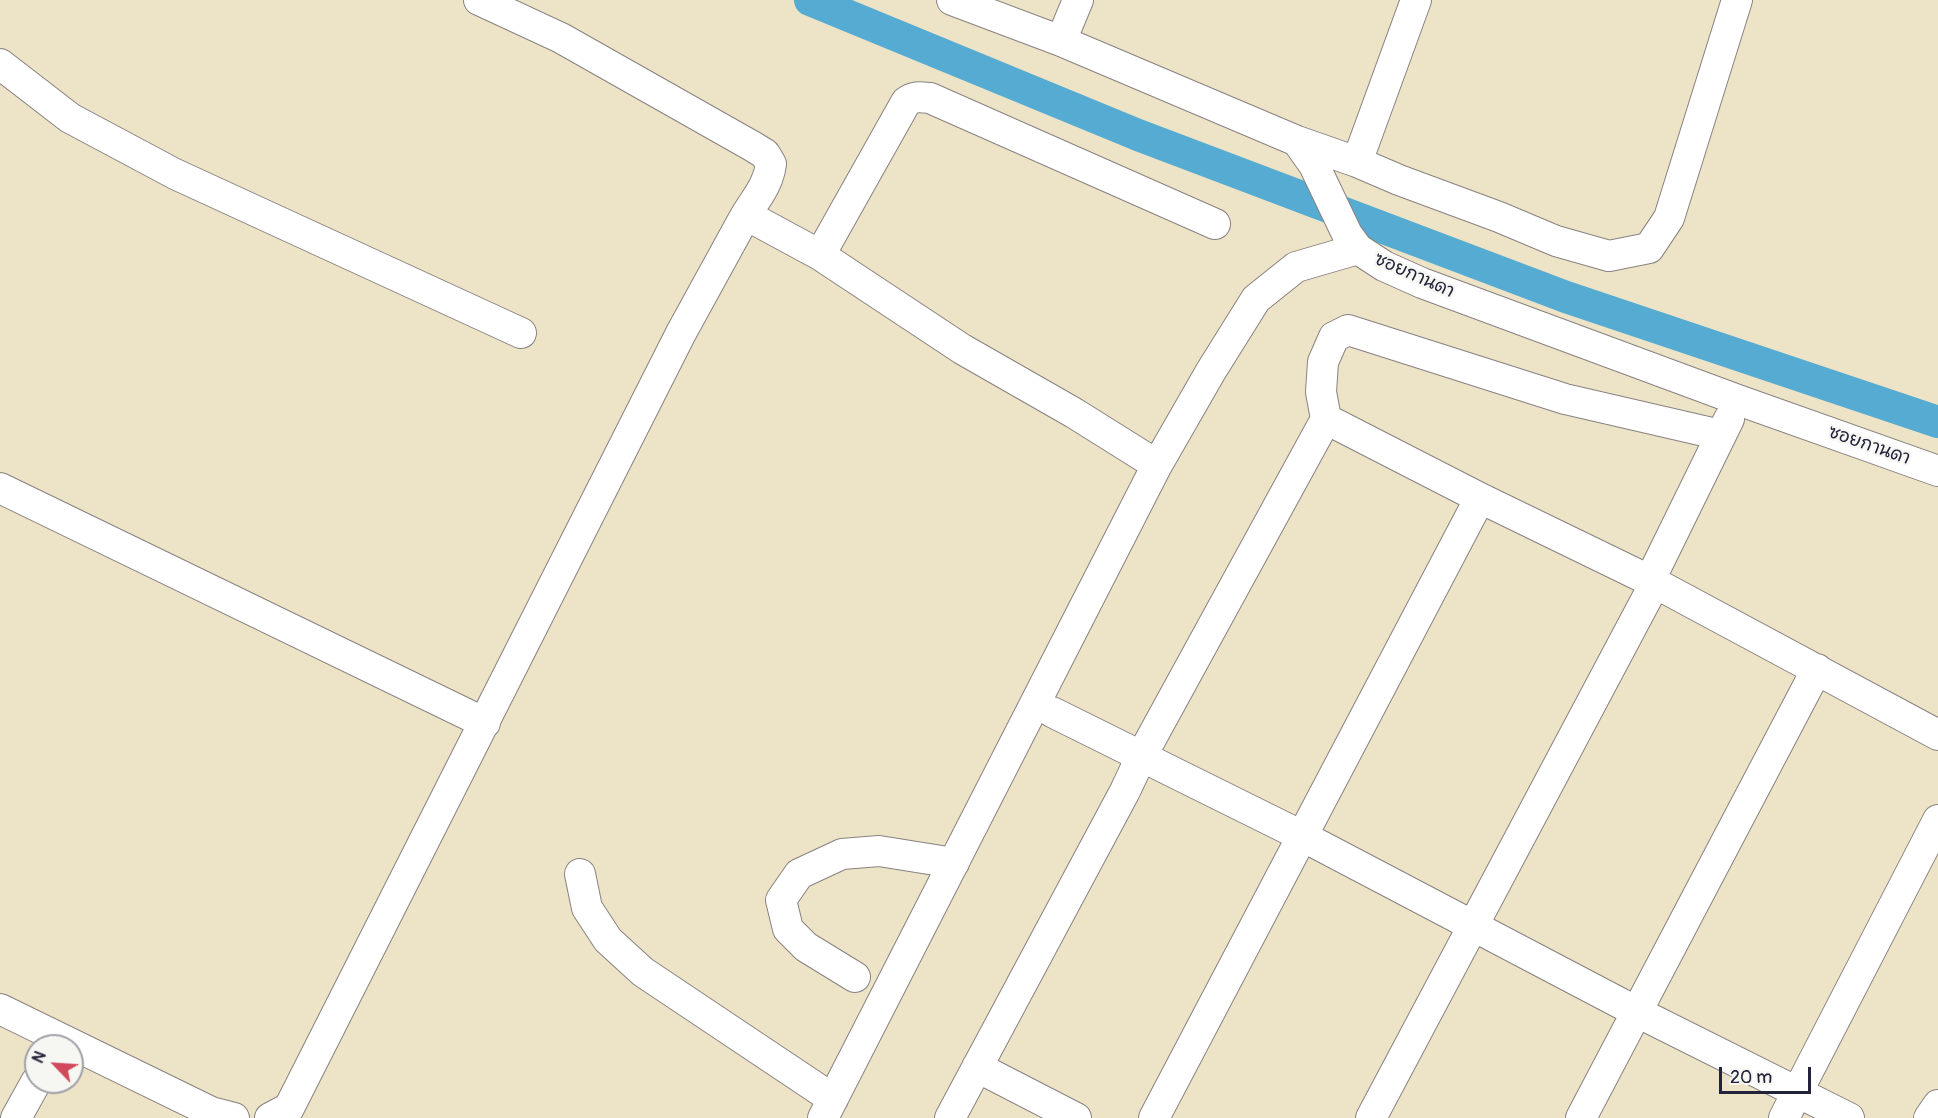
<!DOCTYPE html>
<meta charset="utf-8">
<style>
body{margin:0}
#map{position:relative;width:1938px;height:1118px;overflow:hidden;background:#ede3c7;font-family:Pangolin,sans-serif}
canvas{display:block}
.north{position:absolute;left:24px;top:1034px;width:60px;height:60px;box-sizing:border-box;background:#f6f6f2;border:2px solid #a1a1a9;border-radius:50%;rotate:295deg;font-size:16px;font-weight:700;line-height:24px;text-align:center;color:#22223b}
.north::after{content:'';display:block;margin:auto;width:21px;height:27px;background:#d1495b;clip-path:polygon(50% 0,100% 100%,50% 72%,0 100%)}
.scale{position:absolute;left:1719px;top:1067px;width:92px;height:27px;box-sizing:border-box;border:3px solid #22223b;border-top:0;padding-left:8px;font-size:18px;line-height:21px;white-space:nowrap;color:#22223b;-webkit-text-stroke:4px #f6f6f2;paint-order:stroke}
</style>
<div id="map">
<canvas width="1938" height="1118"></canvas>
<div class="north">N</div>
<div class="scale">20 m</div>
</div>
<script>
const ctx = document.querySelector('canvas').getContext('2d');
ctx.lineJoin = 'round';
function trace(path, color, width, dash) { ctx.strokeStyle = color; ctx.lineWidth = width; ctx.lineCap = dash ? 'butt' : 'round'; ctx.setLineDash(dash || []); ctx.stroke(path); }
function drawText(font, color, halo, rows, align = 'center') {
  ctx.font = font + ' Pangolin,"Playpen Sans Thai",sans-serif'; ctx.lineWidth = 5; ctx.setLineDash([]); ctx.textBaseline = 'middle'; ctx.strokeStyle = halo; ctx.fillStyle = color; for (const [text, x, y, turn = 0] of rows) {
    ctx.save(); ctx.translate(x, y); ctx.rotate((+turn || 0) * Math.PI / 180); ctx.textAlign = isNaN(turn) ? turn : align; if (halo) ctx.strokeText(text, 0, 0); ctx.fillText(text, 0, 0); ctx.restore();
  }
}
const canal = new Path2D(`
 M810 0 1138 135 1566 297 1938 422`);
const minor = new Path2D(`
 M952 0 1061 41 1297 141 1314 165 1347 234 1358 249 1384 266 1422 283 1738 400 1938 471
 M1061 41 1078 0
 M0 64 70 118 175 174 521 333
 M1297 141 1357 162 1399 180 1499 217 1556 241 1609 256 1649 248 1669 218 1737 0
 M1357 162 1416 0
 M746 215 820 255 962 349 1074 413 1157 465 1211 371 1256 299 1296 267 1358 249
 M820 255 906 102C914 96 920 97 930 98L1215 224
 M1326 419 1480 498 1655 583 1938 735
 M0 488 485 723
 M1650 580 1729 419
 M1052 712 1302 836 1637 1012 1849 1118
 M580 874 587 908 608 940 643 972 833 1099
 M855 977 806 947 788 929 781 900 799 874 842 854 879 851 954 863
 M0 1009 211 1112 234 1118
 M977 1067 1076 1118
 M16 1118 36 1082
 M270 1118 289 1108 681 333C701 296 722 258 743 220 754 200 768 187 771 164L765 154 752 146 561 38 479 0
 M823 1118 1157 465
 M950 1118 1125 791 1141 757 1326 419 1321 392 1323 362 1334 337 1348 330 1565 399 1721 435
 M1154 1118 1480 498
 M1371 1118 1655 583
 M1581 1118 1817 669
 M1784 1118 1938 820
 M1929 1118 1938 1105`);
const streetNames = [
 ["ซอยกานดา",1414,276,24],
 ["ซอยกานดา",1869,446,19]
];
trace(canal, '#55abd1', 32);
trace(minor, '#888281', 32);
trace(minor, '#fff', 30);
drawText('18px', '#22223b', '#f6f6f2', streetNames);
</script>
